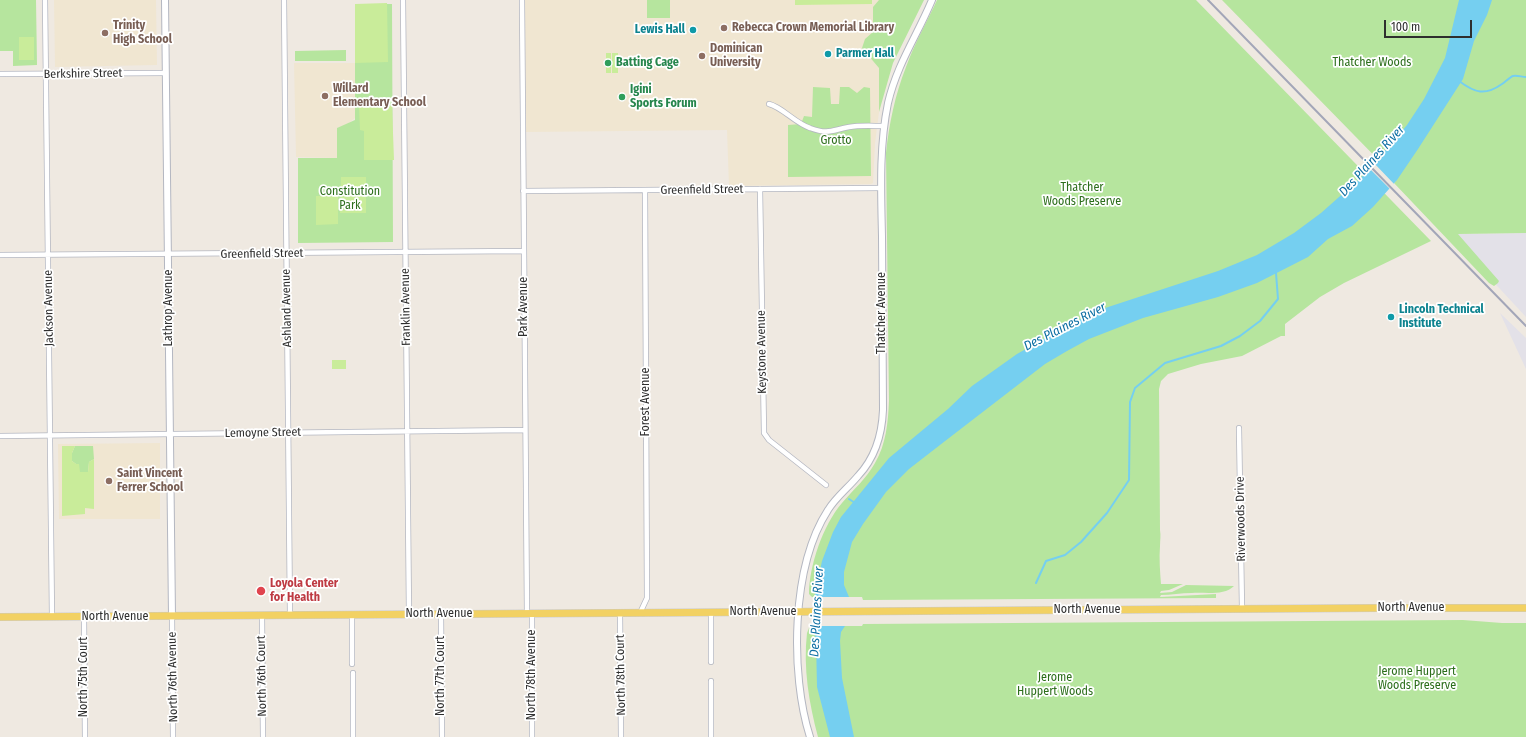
<!DOCTYPE html>
<style>
body{margin:0}
#map{position:relative;width:1526px;height:737px;overflow:hidden;background:#efe9e1;font-family:"Fira Sans Condensed",sans-serif}
canvas{display:block}
.scale{position:absolute;left:1384px;top:20px;width:88px;height:18px;box-sizing:border-box;border:2px solid #2e2e2e;border-top:0;padding-left:5px;font-size:12px;line-height:14px;white-space:nowrap;color:#2e2e2e;-webkit-text-stroke:3px #fff;paint-order:stroke}
</style>
<div id="map">
<canvas width="1526" height="737"></canvas>
<div class="scale">100 m</div>
</div>
<script>
const ctx = document.querySelector('canvas').getContext('2d');
ctx.lineJoin = 'round';
function fill(path, color) { ctx.fillStyle = color; ctx.fill(path, 'evenodd'); }
function trace(path, color, width, dash) { ctx.strokeStyle = color; ctx.lineWidth = width; ctx.lineCap = dash ? 'butt' : 'round'; ctx.setLineDash(dash || []); ctx.stroke(path); }
function drawText(font, color, halo, rows, align = 'center') {
  ctx.font = font + ' "Fira Sans Condensed",sans-serif'; ctx.lineWidth = 3.5; ctx.setLineDash([]); ctx.textBaseline = 'middle'; ctx.strokeStyle = halo; ctx.fillStyle = color; for (const [text, x, y, turn = 0] of rows) {
    ctx.save(); ctx.translate(x, y); ctx.rotate((+turn || 0) * Math.PI / 180); ctx.textAlign = isNaN(turn) ? turn : align; if (halo) ctx.strokeText(text, 0, 0); ctx.fillText(text, 0, 0); ctx.restore();
  }
}
const industrial = new Path2D(`
 M1526 233V317L1449 234Z
 M1500 313 1526 338V369Z`);
const education = new Path2D(`
 M54 0H156L157 65 55 67Z
 M525 0H879V112L875 143 873 183 871 184 729 186 727 130 526 132Z
 M294 63H355V118L348 124 337 128V158L296 157Z
 M160 443V519H59L58 444Z`);
const green = new Path2D(`
 M0 0H36L37 65 13 66V51H0Z
 M647 0H670V18H647Z
 M879 0H924L893 63 879 112V68L862 48 865 39 873 32V7Z
 M937 0H1196L1431 241 1344 283 1320 297 1285 324V336H1281L1242 356 1201 364 1168 374 1161 381 1159 389 1160 530C1161 536 1160 540 1160 546 1159 558 1160 572 1161 584H1183L1169 590 1161 591 1160 593 1172 592 1186 585 1234 586C1224 596 1205 592 1192 593 1181 593 1171 595 1161 595L1160 597 1216 594V598L863 600 862 597H812L809 594C809 566 823 525 842 503 853 490 866 479 875 463 886 444 888 423 889 401L886 153C889 124 895 95 906 67 914 44 927 22 937 0Z
 M1222 0H1526V233L1458 234 1499 281 1498 283 1494 286 1489 283 1394 183 1397 179Z
 M355 4H392L393 242 298 243V158H337V128L355 120Z
 M346 50V61H295V51Z
 M813 87 830 88 831 104H839L840 87H849L857 93 864 87 870 88 871 176 788 177V125L801 124 804 116 812 117Z
 M75 446H93L94 459 89 462 88 472H79L76 464 72 461V453Z
 M1463 620 1502 623H1526V737H818C809 703 803 668 807 633L809 628 813 626H862L863 624Z`);
const pitch = new Path2D(`
 M795 0H872V4L795 5Z
 M387 3 388 62 355 63V4Z
 M19 37H34V60H19Z
 M606 53H611V73H606Z
 M612 53H618V73H612Z
 M359 106H392L394 160H364V131L360 130Z
 M341 177H366V213H340Z
 M316 196H338V224L316 225Z
 M332 360H346V369H332Z
 M62 446H75L72 453V461L76 464H79L80 472H88L89 462 94 459V509L85 508V514L62 516Z`);
const water = new Path2D(`
 M1459 0H1492L1487 15 1474 41 1463 79 1418 149 1397 180 1373 207 1352 226 1328 239 1308 257 1257 283 1218 297 1143 318 1089 339 1067 351 1045 364 949 438 909 469 886 492 863 524 852 542 844 572V585L849 597 845 626 841 632 840 641 842 678 854 737H830L817 687 816 640 813 626 815 595 822 561 833 532 841 517 889 458 948 409 972 386 1017 354 1047 337 1096 311 1218 271 1257 255 1294 233 1321 213 1365 174 1407 125 1424 99 1445 58Z`);
const pier = new Path2D(`
 M1373 162 1395 185 1391 190 1368 167Z
 M813 597H851L847 626H811Z`);
const stream = new Path2D(`
 M1459 81C1475 93 1485 96 1502 84 1505 82 1510 77 1513 76 1517 75 1522 77 1526 77
 M849 499 855 503
 M1036 583 1046 561 1065 555 1081 542 1107 513 1129 480 1130 402 1135 388 1165 363 1221 346 1240 336 1260 321 1278 299 1276 273`);
const street = new Path2D(`
 M45 0 52 617
 M284 0 290 615
 M403 0 409 614
 M522 0 527 614
 M0 74 166 73
 M769 104C782 107 795 123 810 128 829 135 832 130 849 127 860 125 873 126 884 126
 M760 189 764 433 769 440 826 485
 M523 191 881 188
 M0 255 524 251
 M1239 428 1242 609
 M0 436 525 430
 M620 613 621 737
 M640 613 647 598 645 190
 M711 613V662
 M441 614 442 737
 M532 614V737
 M352 615V664
 M172 616 173 737
 M262 616 263 737
 M84 617 85 737
 M353 673V737
 M711 681V737`);
const secondary = new Path2D(`
 M165 0 172 616
 M810 737C790 674 791 567 828 510 836 497 848 488 858 476 875 458 882 434 883 410 883 352 882 294 882 236 881 192 879 147 888 103 897 64 917 36 932 0`);
const primary = new Path2D(`
 M0 617 1380 608H1526`);
const rail = new Path2D(`
 M1208 0 1526 326`);
const markers = [
 [724,28,4,"#8d6e63"],
 [693,30,4,"#0f9aa8"],
 [105,33,4,"#8d6e63"],
 [828,54,4,"#0f9aa8"],
 [702,56,4,"#8d6e63"],
 [608,63,4,"#2e9e5b"],
 [325,96,4,"#8d6e63"],
 [622,97,4,"#2e9e5b"],
 [1391,317,4,"#0f9aa8"],
 [109,481,4,"#8d6e63"],
 [261,591,5,"#e0444e"]
];
const educationNames = [
 ["Trinity",113,26],
 ["High School",113,40],
 ["Rebecca Crown Memorial Library",732,28],
 ["Dominican",710,49],
 ["University",710,63],
 ["Willard",333,89],
 ["Elementary School",333,103],
 ["Saint Vincent",117,474],
 ["Ferrer School",117,488]
];
const cultureNames = [
 ["Lewis Hall",685,30,"right"],
 ["Parmer Hall",836,54],
 ["Lincoln Technical",1399,310],
 ["Institute",1399,324]
];
const leisureNames = [
 ["Batting Cage",616,63],
 ["Igini",630,90],
 ["Sports Forum",630,104]
];
const parkNames = [
 ["Thatcher Woods",1372,63],
 ["Grotto",836,141],
 ["Thatcher",1082,188],
 ["Woods Preserve",1082,202],
 ["Constitution",350,192],
 ["Park",350,206],
 ["Jerome Huppert",1417,672],
 ["Woods Preserve",1417,686],
 ["Jerome",1055,678],
 ["Huppert Woods",1055,692]
];
const streetNames = [
 ["Berkshire Street",83,74,-1],
 ["Greenfield Street",702,190,-1],
 ["Greenfield Street",262,254,-1],
 ["Franklin Avenue",406,307,-91],
 ["Park Avenue",524,307,-90],
 ["Jackson Avenue",49,308,-91],
 ["Lathrop Avenue",169,308,-90],
 ["Ashland Avenue",287,308,-91],
 ["Thatcher Avenue",882,313,-90],
 ["Keystone Avenue",762,352,-91],
 ["Forest Avenue",646,402,-90],
 ["Lemoyne Street",263,433,-1],
 ["Riverwoods Drive",1241,519,-91],
 ["North Avenue",1411,608],
 ["North Avenue",1087,610],
 ["North Avenue",763,612],
 ["North Avenue",439,614],
 ["North Avenue",115,617],
 ["North 78th Avenue",532,675,-90],
 ["North 78th Court",621,675,-91],
 ["North 76th Court",262,676,-91],
 ["North 77th Court",441,676,-90],
 ["North 75th Court",84,677,-90],
 ["North 76th Avenue",173,677,-91]
];
const healthNames = [
 ["Loyola Center",270,584],
 ["for Health",270,598]
];
const waterNames = [
 ["Des Plaines River",1372,161,-48],
 ["Des Plaines River",1065,327,-27],
 ["Des Plaines River",817,612,-87]
];
fill(industrial, '#e3e1e8');
fill(education, '#f0e6d1');
fill(green, '#b6e59e');
fill(pitch, '#c9ec9a');
fill(water, '#75cff0');
fill(pier, '#efe9e1');
trace(stream, '#75cff0', 2);
trace(street, '#b4b7c1', 6);
trace(secondary, '#b4b7c1', 8);
trace(primary, '#c9c9c9', 8);
trace(street, '#fff', 4.5);
trace(secondary, '#fff', 6);
trace(primary, '#f2d163', 7);
trace(rail, '#a3a6b8', 2);
for (const [x, y, r, color] of markers) { const dot = new Path2D(); dot.arc(x, y, r, 0, 2 * Math.PI); ctx.fillStyle = color; ctx.fill(dot); trace(dot, '#fff', 1.5); }
drawText('bold 12px', '#785e54', '#fff', educationNames, 'left');
drawText('bold 12px', '#0d838f', '#fff', cultureNames, 'left');
drawText('bold 12px', '#27864d', '#fff', leisureNames, 'left');
drawText('12px', '#2c6e1b', '#fff', parkNames);
drawText('12px', '#2e2e2e', '#fff', streetNames);
drawText('bold 12px', '#be3a42', '#fff', healthNames, 'left');
drawText('italic 13px', '#0d6fa3', '#fff', waterNames);
</script>
